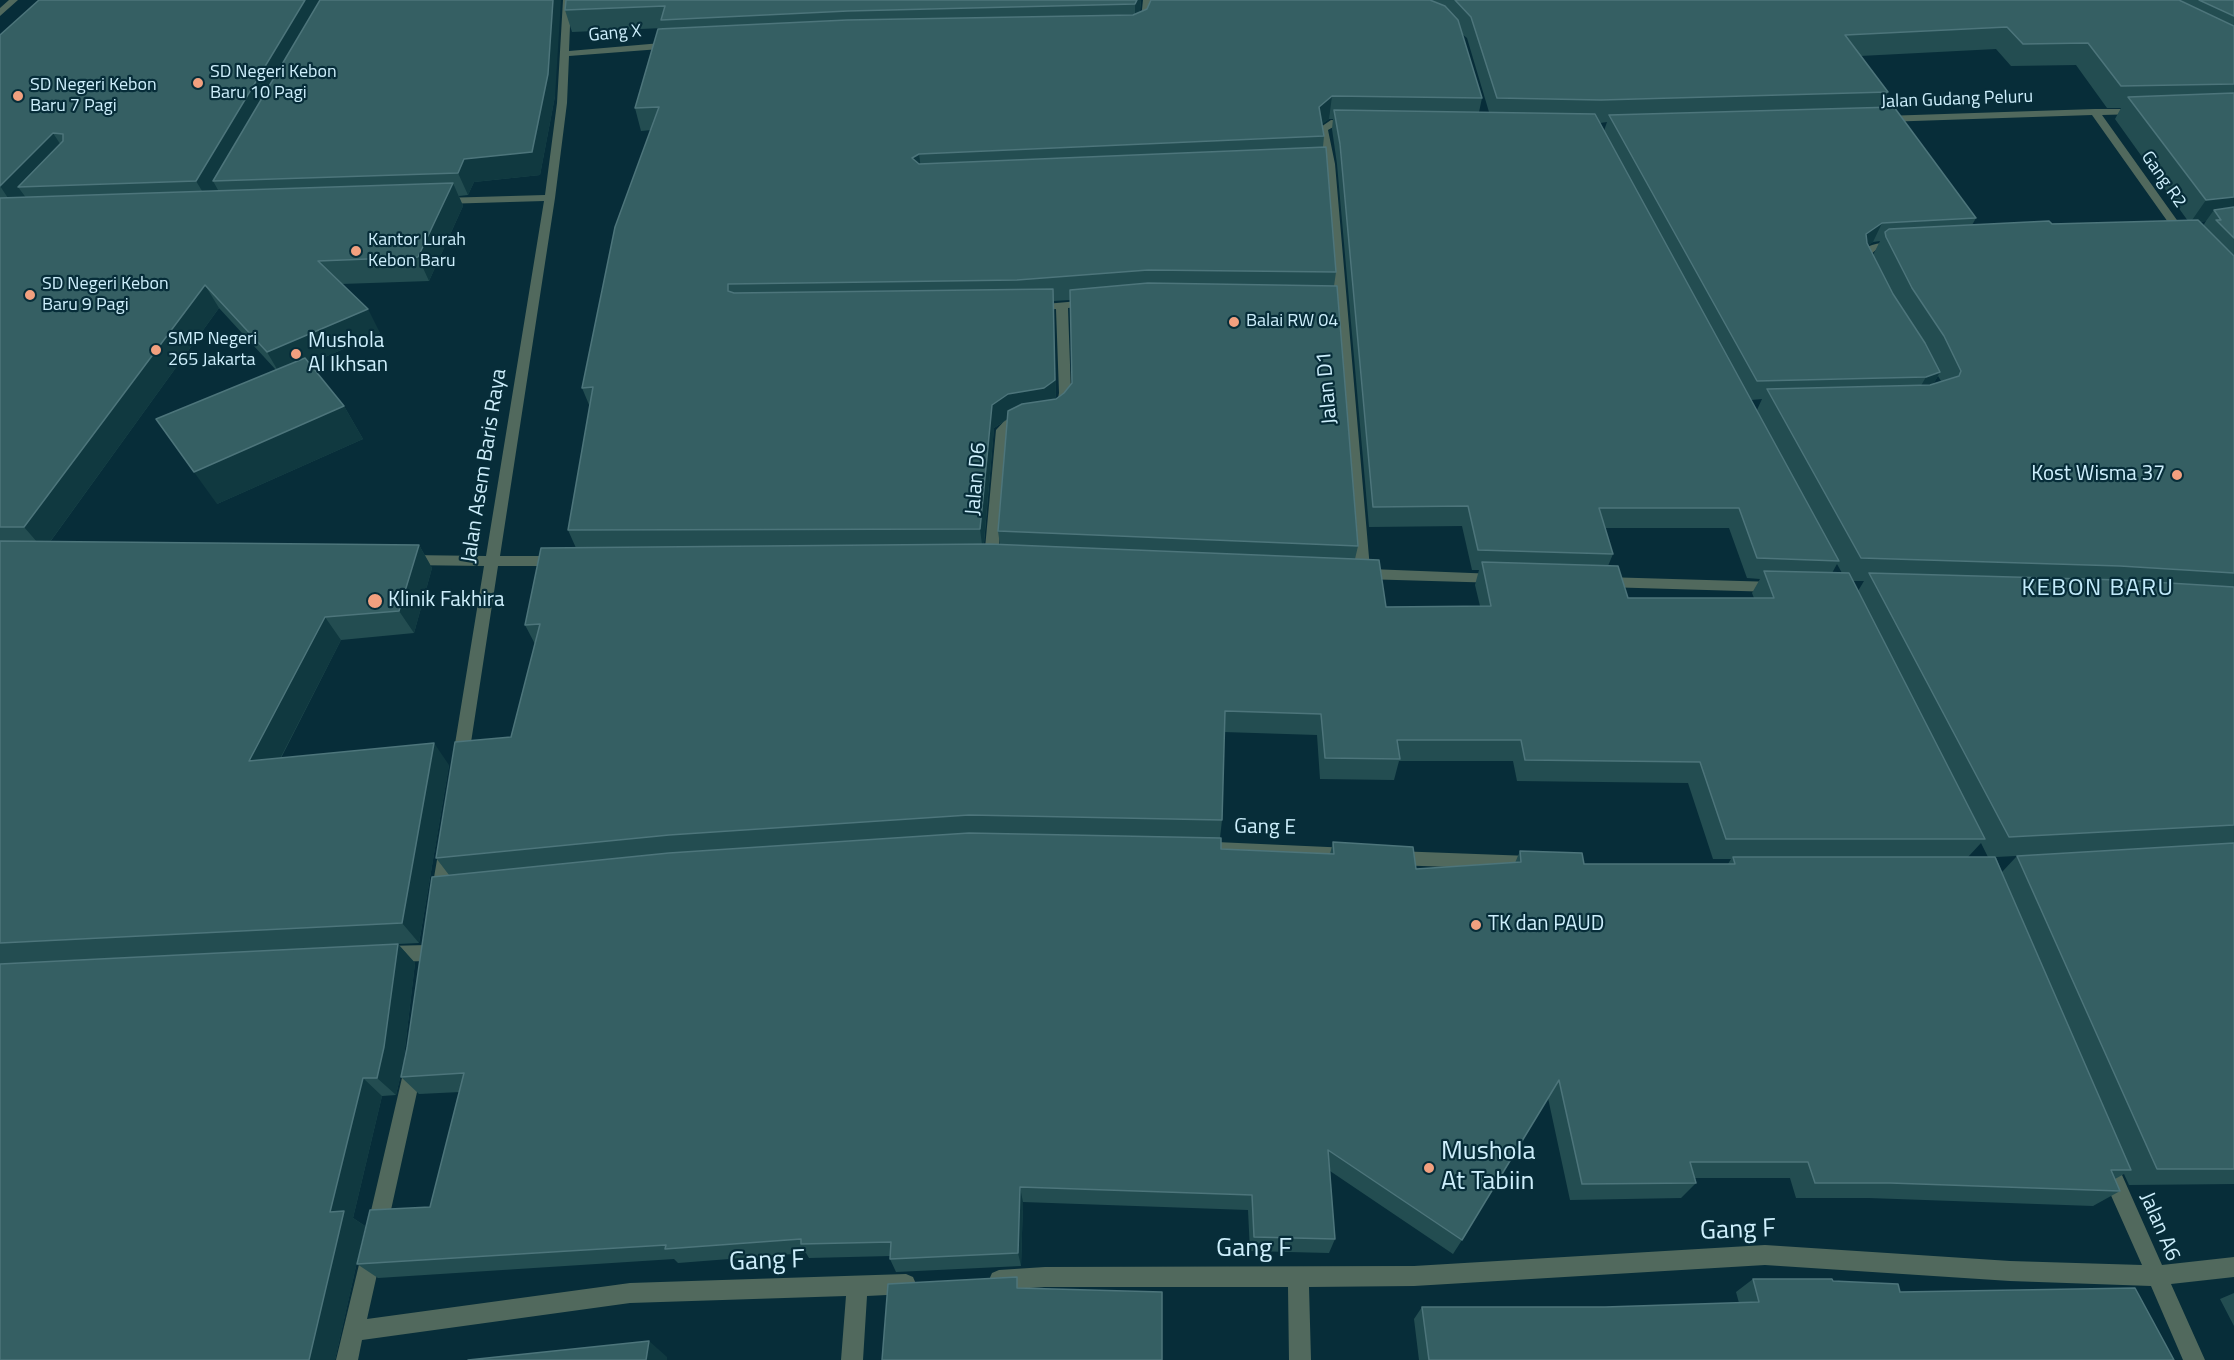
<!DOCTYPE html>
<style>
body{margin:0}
canvas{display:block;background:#072d39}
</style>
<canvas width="2234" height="1360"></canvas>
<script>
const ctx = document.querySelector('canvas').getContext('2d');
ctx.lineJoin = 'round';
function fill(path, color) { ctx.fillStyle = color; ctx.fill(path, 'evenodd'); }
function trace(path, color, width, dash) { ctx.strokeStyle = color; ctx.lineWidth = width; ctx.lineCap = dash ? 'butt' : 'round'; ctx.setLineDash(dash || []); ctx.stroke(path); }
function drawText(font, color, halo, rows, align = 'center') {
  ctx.font = font + ' "Titillium Web",sans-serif'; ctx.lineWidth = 4.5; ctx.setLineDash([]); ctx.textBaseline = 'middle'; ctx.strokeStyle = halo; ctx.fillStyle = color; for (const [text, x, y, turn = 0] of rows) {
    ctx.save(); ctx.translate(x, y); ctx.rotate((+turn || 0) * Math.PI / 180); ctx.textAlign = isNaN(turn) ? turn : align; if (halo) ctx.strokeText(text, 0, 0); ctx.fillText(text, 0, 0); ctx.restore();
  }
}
const minor = new Path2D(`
 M9 0H18L0 16V8Z
 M563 0H571L569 51 673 42 678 45 673 48 569 56 567 103 555 198 500 556H558L565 561 558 566H498L468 762 466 767 460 768 454 767 452 762 484 566 408 565 401 560 408 555 486 556 544 201 442 204 437 201 442 198 545 195 557 103Z
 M1143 0H1151L1149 19 1143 31 1140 32 1135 29 1141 19Z
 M2095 109H2142V113L2139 114 2102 115 2189 237 2188 239H2180L2092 115 1884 122 1879 119 1884 116Z
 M1331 120 1353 121 1358 124C1349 130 1337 123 1328 130L1335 164 1370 569 1496 574 1503 579 1501 583 1362 579 1355 574 1325 164 1318 129Z
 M1897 242 1901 243V247L1876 250 1871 254 1874 267 1872 269H1864L1859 253C1870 242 1883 243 1897 242Z
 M1090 300 1094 301V305L1068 308 1071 393 1068 409 1062 413 1056 409 1059 393 1056 309 1034 311 1028 308 1034 305Z
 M1026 415 1032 419 1030 422 1015 425 1008 431 998 559 991 564 984 559 996 430 1007 418Z
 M1604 577 1775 582 1782 587 1775 592 1604 587 1597 582Z
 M447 841 453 843 455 848 447 895 445 900 439 902 433 900 431 895 439 848 441 843Z
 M1216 842 1350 848 1356 850 1358 855 1356 860 1350 862 1216 856 1210 854 1208 849 1210 844Z
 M1395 851 1530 856 1536 858 1538 863 1536 868 1530 870 1395 865 1389 863 1387 858 1389 853Z
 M428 945 434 947 437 953 434 959 428 961 386 962 380 960 377 954 380 948 386 946Z
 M414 1056 421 1059 423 1065 387 1228 384 1235 377 1238 370 1235 367 1228 405 1065 407 1059Z
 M2111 1163 2118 1166 2162 1265 2234 1257V1277L2171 1284 2205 1360H2183L2151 1286 2010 1281 1765 1265 1414 1286 1309 1287 1311 1360H1289L1288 1287H1045L999 1290 992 1287 989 1280 992 1273 999 1270 1045 1267 1414 1266 1765 1245 2010 1261 2142 1265 2101 1173 2104 1166Z
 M372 1242 379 1245 382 1252 367 1319 630 1283 906 1274 913 1277 916 1284 913 1291 906 1294 867 1296 863 1360H841L846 1296 630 1303 362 1340 358 1360H336L362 1252 365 1245Z`);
const wall = new Path2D(`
 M566 0H1141L1140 12 1147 9 1151 0H2234V1184L2129 1185 2124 1174 2115 1179 2120 1191 2093 1206 1869 1198H1796L1790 1178H1695L1696 1183 1681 1198 1570 1200 1548 1098 1462 1240 1453 1254 1330 1171 1335 1239 1329 1253 1250 1251 1248 1210 1023 1202 1021 1266 896 1272 890 1259V1256L809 1258 806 1253 678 1263 674 1259 378 1278 357 1264 430 1207 460 1092 419 1094 401 1077 449 875 436 858 511 737 535 644 525 625 576 548 568 530 590 407 582 388 651 130 641 131 635 108 664 29 663 28 572 32 565 10ZM1462 34 1467 38 1489 112H1479L1482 98ZM1996 49 2011 66 2076 65 2107 108H2121L2115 119 2188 221 1972 225 1976 218 1881 107 1888 92 1860 56ZM1329 119H1333L1332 129 1337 164 1369 527 1462 526 1472 570H1479L1475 585 1480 606 1386 607 1355 559 1358 546 1334 286 1336 272 1323 147 1324 136 1322 124ZM1607 122 1604 131 1600 123ZM2206 221 2203 226 2199 222ZM1880 241 1873 255 1868 245 1873 242ZM1070 300 1072 383 1064 393 1056 399 1053 301ZM1938 376 1941 381 1933 384ZM1762 399 1757 410 1751 400ZM1008 419 998 531 1000 545 984 544 994 428ZM1605 528H1729L1747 578 1760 579 1752 593 1754 598H1628L1608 566 1613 554ZM1837 564 1842 573H1832ZM1853 581H1864L1858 591ZM1224 732 1317 735 1320 779 1394 780 1399 761H1513L1517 781 1688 783 1713 859H1731L1728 864H1584L1520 851 1515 863 1416 869 1333 842 1330 854 1221 849 1220 838 1222 820ZM1981 843 1988 857H1968ZM2054 854 2017 856 2002 872 1996 857Z
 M0 35 555 96 540 175 474 182 468 195 459 196 463 206 429 281 341 284 380 333 309 364 344 406 363 439 217 504 276 370 219 308 50 542 419 545 432 568 414 633 341 640 281 758 449 765 419 943 398 944 415 963 403 1065 396 1095 382 1096 353 1218 365 1226 335 1360H0Z
 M1753 1279 1833 1281 1900 1292 2174 1360H1419L1414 1319 1422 1307H1605L1739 1303 1736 1292Z
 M2234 1293V1326L2220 1299Z`);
const shadedWall = new Path2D(`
 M305 0H328L213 181 218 190 210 204 196 181Z
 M553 0H561L555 96 540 175 474 182 468 195 458 173 464 159Z
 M1137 0H1141L1139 18 1135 26V4Z
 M1332 96 1329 119 1316 129 1319 107Z
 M53 133 68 156 18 187 27 199 16 210 0 186Z
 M919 154 922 177 912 158Z
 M453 183 463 206 429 281 418 257Z
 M2234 197V217L2214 210 2206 221 2190 223 2206 200Z
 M1882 223 1873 242 1857 253 1866 234Z
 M205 285 219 308 44 550 24 527Z
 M1053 289 1056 403 1010 417 994 428 983 552 980 529 992 405Z
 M368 309 380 333 281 376 267 352Z
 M1940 372 1929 392 1915 396 1926 377Z
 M344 406 363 439 217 504 194 472Z
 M419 545 432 568 414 633 399 611Z
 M325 617 341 640 268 782 249 761Z
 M434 743 449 765 419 943 402 923Z
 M398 944 415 963 403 1065 396 1095 377 1078Z
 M363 1078 382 1096 353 1218 365 1226 335 1360H309L330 1212Z
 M1020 1187 1023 1202 1021 1266 1018 1253Z
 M649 1341 667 1357V1360H646Z`);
const building = new Path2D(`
 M39 0H305L196 181 18 187 63 141V134L53 133 0 186V35Z
 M320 0H553L548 74 532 152 464 159 458 173 213 181Z
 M566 0H1137L1135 4 848 11 661 20 665 6 565 10Z
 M1151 0H1430L1445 6 1458 20 1482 98 1332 96 1319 107 1324 136 919 154 912 158 919 164 1326 147 1336 272 1148 270 1017 280 728 284V291L734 293 1053 289 1055 380 1044 388 1008 394 992 405 980 529 568 530 593 387 582 388 615 227 659 107 635 108 658 29 847 20 1133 15 1147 9Z
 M1455 0H2179L2234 26V84L2121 86 2088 43 2023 44 2007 27 1845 35 1888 92 1601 100 1497 98 1471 17Z
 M2199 0H2234V16Z
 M2234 93V197L2206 200 2128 97Z
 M1894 107 1976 218 1882 223 1866 234 1867 243 1893 294 1925 343 1940 372 1926 377 1757 381 1609 115Z
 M1334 110 1595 114 1839 561 1757 558 1739 508H1599L1613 554 1478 550 1468 506 1373 507 1340 144Z
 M453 183 418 257 318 261 368 309 267 352 205 285 24 527H0V198Z
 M2234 207V238L2216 220H2221L2214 210Z
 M2198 220 2234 256V573L2120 566 1861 558 1767 389 1930 385 1959 376 1961 371 1944 336 1912 288 1886 237 1885 232 1889 229 2049 221 2052 224Z
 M1148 283 1337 286 1358 546 998 531 1008 411 1022 404 1056 399 1064 393 1072 383 1070 290Z
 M305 358 344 406 194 472 156 419Z
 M0 541 419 545 399 611 325 617 249 761 434 743 402 923 0 943Z
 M989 544 1379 560 1386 607 1491 606 1482 562 1618 566 1628 598H1774L1764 571 1849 573 1985 839H1726L1700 762 1525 760 1521 740H1397L1400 759 1325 758 1321 714 1225 711 1222 820 969 815 669 835 436 858 455 742 511 737 540 624 525 625 541 548Z
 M1869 573 2120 580 2234 587V825L2009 837Z
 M969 833 1221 838V849L1334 854 1333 842 1413 847 1416 869 1521 862 1520 851 1582 853 1584 864H1735L1733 857H1995L2131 1170H2111L2120 1191 1890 1183H1815L1808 1162H1690L1696 1183 1582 1184 1559 1080 1462 1240 1328 1150 1335 1239 1254 1237 1252 1195 1020 1187 1018 1253 890 1259 891 1242 801 1244V1239L665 1249 666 1245 357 1264 370 1210 430 1207 464 1073 401 1077 407 1048 432 877 669 853Z
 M2234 843V1169H2157L2017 856Z
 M398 944 384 1047 377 1078H363L330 1212 344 1211 309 1360H0V964Z
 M1017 1277V1288L1162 1292V1360H882L888 1284Z
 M1753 1279H1832L1833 1281 1898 1284 1900 1292 2135 1288 2174 1360H1429L1422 1307H1605L1759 1302Z
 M649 1341 646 1360H468Z`);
const markers = [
 [198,83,6,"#f2a07f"],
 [18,96,6,"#f2a07f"],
 [356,251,6,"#f2a07f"],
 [30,295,6,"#f2a07f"],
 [1234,322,6,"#f2a07f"],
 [156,350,6,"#f2a07f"],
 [296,354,6,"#f2a07f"],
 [2177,475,6,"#f2a07f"],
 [375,601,8,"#f2a07f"],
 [1476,925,6,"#f2a07f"],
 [1429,1168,6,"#f2a07f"]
];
const farStreetnames = [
 ["Gang X",615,34,-5],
 ["Jalan Gudang Peluru",1957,100,-2],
 ["Gang R2",2163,180,55]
];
const farPoinames = [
 ["SD Negeri Kebon",210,73],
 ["Baru 10 Pagi",210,94],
 ["SD Negeri Kebon",30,86],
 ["Baru 7 Pagi",30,107],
 ["Kantor Lurah",368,241],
 ["Kebon Baru",368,262],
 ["SD Negeri Kebon",42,285],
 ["Baru 9 Pagi",42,306],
 ["Balai RW 04",1246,322],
 ["SMP Negeri",168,340],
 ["265 Jakarta",168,361]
];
const poiNames = [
 ["Mushola",308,342],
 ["Al Ikhsan",308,366],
 ["Kost Wisma 37",2165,475,"right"],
 ["Klinik Fakhira",388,601],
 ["TK dan PAUD",1488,925]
];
const streetNames = [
 ["Jalan D1",1328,388,-95],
 ["Jalan Asem Baris Raya",485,466,-81],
 ["Jalan D6",977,479,-85],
 ["Gang E",1265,828,1],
 ["Jalan A6",2159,1227,67]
];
const quarterNames = [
 ["KEBON BARU",2098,589]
];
const nearPoinames = [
 ["Mushola",1441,1153],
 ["At Tabiin",1441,1183]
];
const nearStreetnames = [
 ["Gang F",1738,1231,-2],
 ["Gang F",1254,1250],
 ["Gang F",767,1262,-2]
];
fill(minor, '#51695d');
fill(wall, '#234d51');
fill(shadedWall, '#103940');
fill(building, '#355f63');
trace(building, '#4d757b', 1.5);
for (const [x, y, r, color] of markers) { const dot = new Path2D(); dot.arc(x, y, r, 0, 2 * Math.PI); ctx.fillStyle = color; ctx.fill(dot); trace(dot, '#072d39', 2); }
drawText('18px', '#ceeffc', '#072d39', farStreetnames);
drawText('18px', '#ceeffc', '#072d39', farPoinames, 'left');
drawText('21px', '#ceeffc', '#072d39', poiNames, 'left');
drawText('21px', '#ceeffc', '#072d39', streetNames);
ctx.letterSpacing = '1.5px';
drawText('24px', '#c3ebfb', '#072d39', quarterNames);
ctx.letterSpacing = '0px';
drawText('26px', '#ceeffc', '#072d39', nearPoinames, 'left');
drawText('26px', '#ceeffc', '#072d39', nearStreetnames);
</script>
